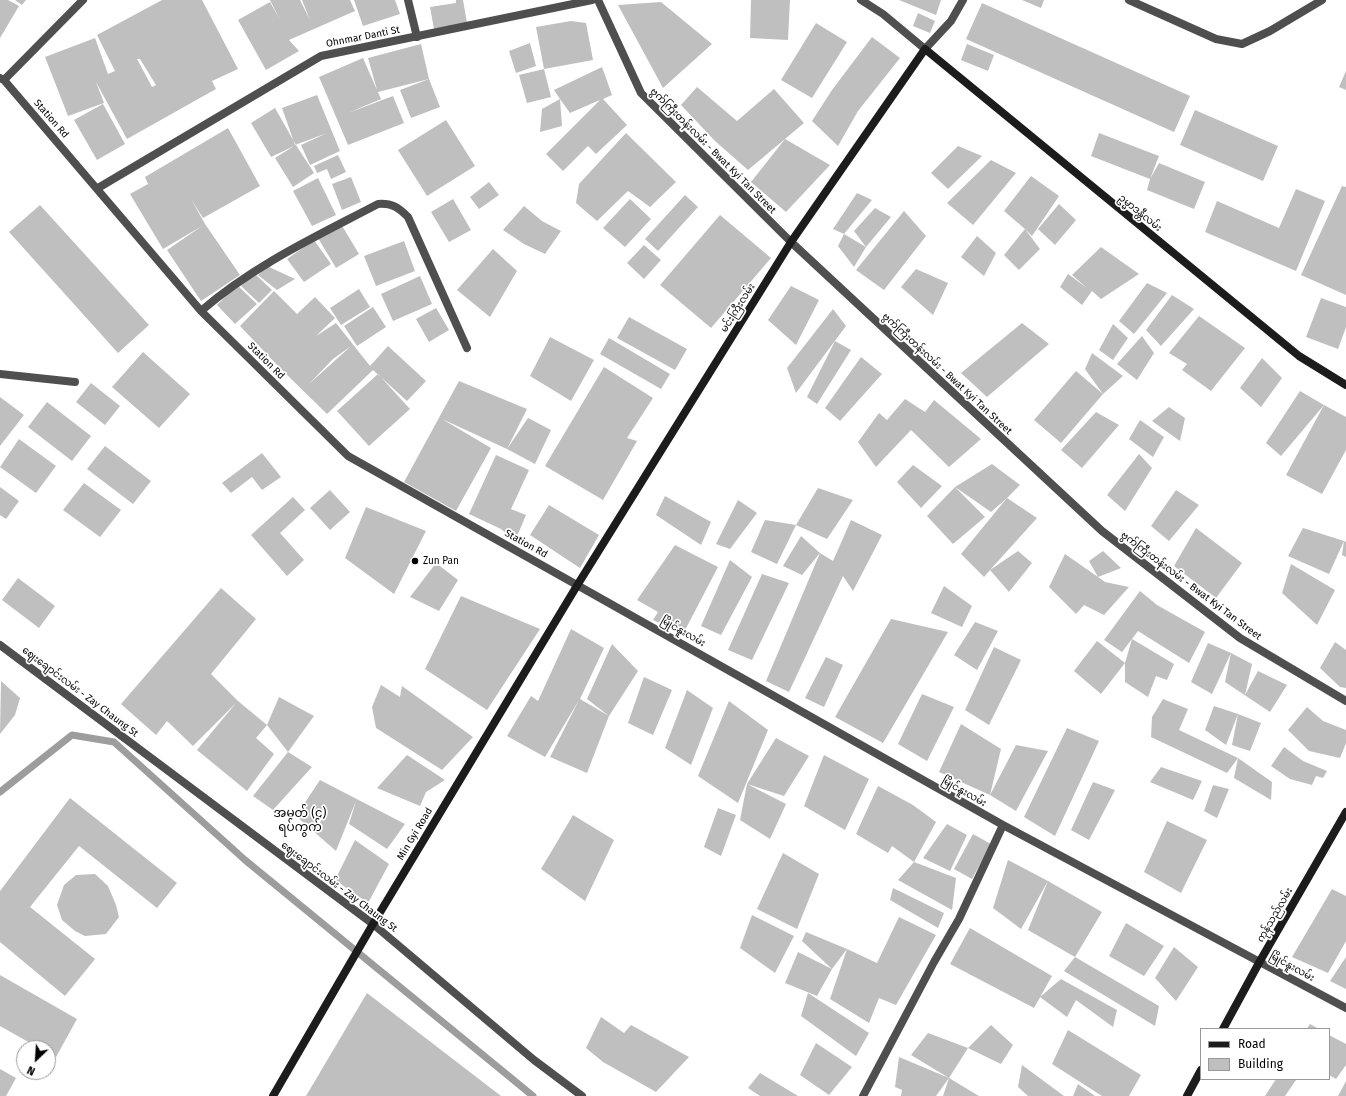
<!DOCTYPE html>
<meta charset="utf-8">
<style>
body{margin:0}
#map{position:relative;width:1346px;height:1096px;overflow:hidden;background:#fff;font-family:"Fira Sans",sans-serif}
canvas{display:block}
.legend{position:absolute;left:1200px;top:1028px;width:130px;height:52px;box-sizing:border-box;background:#fff;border:1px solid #999;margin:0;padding:5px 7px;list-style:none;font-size:12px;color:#000}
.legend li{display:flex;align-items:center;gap:8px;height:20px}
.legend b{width:20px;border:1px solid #999}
.north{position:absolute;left:16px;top:1040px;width:40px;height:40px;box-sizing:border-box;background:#fff;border:1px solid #999;border-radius:50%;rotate:205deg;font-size:11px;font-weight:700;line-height:16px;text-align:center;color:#000}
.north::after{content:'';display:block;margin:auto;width:14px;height:18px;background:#000;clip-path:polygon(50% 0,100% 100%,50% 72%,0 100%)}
</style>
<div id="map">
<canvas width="1346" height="1096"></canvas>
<ul class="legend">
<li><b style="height:5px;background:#1c1c1c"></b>Road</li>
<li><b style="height:11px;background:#bfbfbf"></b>Building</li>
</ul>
<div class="north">N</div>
</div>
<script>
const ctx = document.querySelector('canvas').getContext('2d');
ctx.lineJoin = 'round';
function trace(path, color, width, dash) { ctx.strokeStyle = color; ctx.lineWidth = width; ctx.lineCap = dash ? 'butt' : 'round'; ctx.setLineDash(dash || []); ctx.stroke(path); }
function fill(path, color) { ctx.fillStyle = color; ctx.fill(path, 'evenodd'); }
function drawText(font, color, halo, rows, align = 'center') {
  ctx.font = font + ' "Fira Sans","Noto Sans Myanmar",sans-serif'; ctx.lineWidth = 3.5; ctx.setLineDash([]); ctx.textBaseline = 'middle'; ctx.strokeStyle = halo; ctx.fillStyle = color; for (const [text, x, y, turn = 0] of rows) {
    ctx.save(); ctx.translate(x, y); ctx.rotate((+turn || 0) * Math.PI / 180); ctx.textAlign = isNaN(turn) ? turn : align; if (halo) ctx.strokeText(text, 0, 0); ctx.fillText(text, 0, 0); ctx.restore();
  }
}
const stream = new Path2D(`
 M0 792 72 735 114 742 245 860 533 1096`);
const building = new Path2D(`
 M0 0H8L19 6 0 38Z
 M15 0H26L22 5Z
 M162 0H202L238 69 212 81 216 89 127 139 96 82 104 103 68 116 45 57 95 38 108 74 115 71 97 35ZM137 59H140L156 85 152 87Z
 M270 0H300L310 20 302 0H350L355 11 289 40 299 51 266 70 238 20 270 2 280 20Z
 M354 0H395L400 14 363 26Z
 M456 0H463L467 23 434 29 430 7 456 3Z
 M751 0H790L788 40 750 38Z
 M899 0H941L936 15Z
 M1022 0H1044L1041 8Z
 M661 2 712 44 663 88 618 5Z
 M982 3 1190 96 1174 132 966 39Z
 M918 13 935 21 930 33 913 26Z
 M571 21 586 23 593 60 544 69 536 27Z
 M816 23 847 42 812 98 781 80Z
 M872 37 900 58 858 111 838 146 812 121 832 90Z
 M530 43 536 66 516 73 509 51Z
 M421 44 429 79 378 92 381 99 348 113 393 96 404 123 348 145 319 77 363 58 377 90 368 58Z
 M967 44 994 55 988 71 961 60Z
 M602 67 612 95 603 99 627 125 596 154 588 146 563 171 546 154 600 100 570 113 560 99 562 126 540 132 542 109 560 99 554 90Z
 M544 69 551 97 527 103 519 75Z
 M1346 71V90L1339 87Z
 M429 79 440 107 411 118 400 90Z
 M697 87 737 121 774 89 804 123 785 139 830 165 786 212 751 182 785 139 748 170 715 141 681 105Z
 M317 95 340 151 310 165 301 145 327 133 295 145 282 108Z
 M103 104 125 144 97 160 74 120Z
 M275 108 296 145 314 173 293 187 275 158 294 146 271 157 251 123Z
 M1195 110 1278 146 1263 181 1180 145Z
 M446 120 475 166 427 196 398 150Z
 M228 128 260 186 203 218 191 199 205 224 240 275 201 301 167 250 202 226 163 249 130 194 148 184 145 177Z
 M626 133 676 182 650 207 628 191 597 221 576 203 579 184Z
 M1099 133 1159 156 1150 179 1159 163 1205 182 1194 209 1147 190 1150 179 1091 156Z
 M958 146 982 156 948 189 931 173Z
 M338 155 346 172 331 179 327 169 317 173 314 166Z
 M991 160 1016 173 973 225 947 203Z
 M1031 176 1059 196 1032 236 1025 229 1040 249 1019 270 1004 255 1025 229 1004 211Z
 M351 177 361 202 342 210 332 184Z
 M318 178 336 215 312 226 293 191Z
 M489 182 499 195 479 209 470 197Z
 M1342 186 1346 187V295L1301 275Z
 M1296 189 1325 201 1296 271 1205 232 1217 201 1279 228Z
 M857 193 872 200 844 234 833 229Z
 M685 195 698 207 658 251 645 239Z
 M453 199 471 230 449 242 431 212Z
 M630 199 651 219 625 247 603 228Z
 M1059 204 1076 220 1055 245 1038 229Z
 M40 205 149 325 118 353 9 232Z
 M524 206 542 221 561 231 545 254 524 244 503 230Z
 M875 208 891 217 866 247 854 231Z
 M904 211 926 236 884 290 856 270Z
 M720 215 771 258 711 328 660 285Z
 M341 224 359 254 336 268 318 238Z
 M844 234 866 247 854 267 838 246Z
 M977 236 996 253 984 276 961 257Z
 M314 240 331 264 304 282 287 259Z
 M404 241 415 271 376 286 364 256Z
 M644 245 661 260 644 279 627 263Z
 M1101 247 1139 274 1101 299 1092 291 1082 305 1060 287 1068 274 1087 288 1072 275Z
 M493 249 517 271 490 317 457 290Z
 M267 266 295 279 277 290 258 275Z
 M916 269 948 283 933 315 901 287Z
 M254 273 272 290 259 303 241 286Z
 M420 276 432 304 393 321 381 294Z
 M1147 283 1167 293 1134 334 1119 321Z
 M237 285 257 304 235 324 217 305Z
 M791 286 819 300 796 345 768 320Z
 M359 289 370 307 341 325 330 308Z
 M274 291 297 314 315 297 335 318 316 336 336 323 370 366 388 346 426 381 407 401 373 370 327 414 279 367 240 326ZM351 346 309 384 333 359Z
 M1172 295 1194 309 1161 346 1146 330Z
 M1321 298 1346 307V327L1338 349 1306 337Z
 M373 307 386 327 357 346 344 326Z
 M436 308 449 330 429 342 416 319Z
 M833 309 846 326 796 393 787 368Z
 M1199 316 1245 348 1211 391 1182 370 1187 364 1169 353Z
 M629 317 687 349 675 370 617 338Z
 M1022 323 1049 344 987 397 961 373Z
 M1113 324 1128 338 1113 360 1099 350Z
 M1142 336 1154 353 1137 380 1117 364Z
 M550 337 594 360 571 401 530 376Z
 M609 338 670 374 661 389 600 354Z
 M835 341 851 350 817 404 807 397Z
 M143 352 190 394 159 428 112 387Z
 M1092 353 1123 376 1103 394 1085 369Z
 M861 357 882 374 840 421 825 408Z
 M1262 358 1282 378 1261 407 1240 388Z
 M604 367 653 398 627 438 637 441 603 500 545 466Z
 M1076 371 1103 394 1061 443 1034 420Z
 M378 374 410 409 369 446 337 411Z
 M459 381 527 409 507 449 442 419 491 448 456 511 404 482Z
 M91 383 120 406 105 425 76 402Z
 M1300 391 1324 405 1281 456 1266 443Z
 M0 397 24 415 0 446Z
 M905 399 925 412 934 400 981 439 949 467 911 430 876 467 858 442 879 413 887 420Z
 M47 402 91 436 72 461 28 427Z
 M1324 405 1346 417V450L1322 494 1286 475Z
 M1169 407 1185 418 1180 441 1152 421Z
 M1096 412 1119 425 1082 468 1061 450Z
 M528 418 551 430 535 464 507 449Z
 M1140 420 1164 437 1153 457 1129 439Z
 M19 439 56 466 36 493 0 467Z
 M105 446 151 481 133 504 87 469Z
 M262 453 281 477 262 490 252 477 231 493 222 483Z
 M1139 454 1152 468 1125 511 1107 495Z
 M496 455 529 470 511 509 526 515 515 541 501 529 469 514Z
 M992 464 1020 485 1007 498 1037 518 990 570 1018 551 1032 563 1009 592 990 570 984 577 961 554 1007 498 991 512 955 487 985 517 953 544 927 516 955 487Z
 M913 465 942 486 921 508 897 482Z
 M84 483 121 510 100 537 63 510Z
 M0 487 19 501 6 519 0 515Z
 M818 488 853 500 827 539 796 525Z
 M330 490 350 512 330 530 310 508Z
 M1176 490 1199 505 1169 541 1151 526Z
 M665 496 711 522 701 545 656 515Z
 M293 497 305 510 280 533 304 560 287 576 251 535Z
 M738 500 757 513 730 549 716 544Z
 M549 505 599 535 580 568 530 535Z
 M366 507 426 531 394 594 345 558Z
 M765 520 796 525 777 564 751 552Z
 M851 520 882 535 853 591 843 576 789 692 766 681 820 553 802 575 783 566 801 536 820 553 833 561Z
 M1196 528 1242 563 1216 598 1174 566Z
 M1303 528 1344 541 1346 542V557L1342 555 1344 541 1329 574 1288 556Z
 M675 545 718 567 683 634 653 620 658 612 637 600Z
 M1103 551 1121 568 1098 577 1105 582 1129 587 1104 615 1084 605 1076 614 1049 587 1065 554 1098 577 1089 561Z
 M730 560 752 577 721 635 701 626Z
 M436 563 458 580 439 611 410 597Z
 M1291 564 1335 590 1317 625 1282 593Z
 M762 574 789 583 752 660 728 650Z
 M18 578 55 606 39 628 2 600Z
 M944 586 972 606 962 627 931 613Z
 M221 588 256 619 211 674 238 701 267 725 256 738 274 754 247 791 197 750 236 703 193 746 167 721 156 735 121 704Z
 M1140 591 1157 605 1205 632 1189 663 1138 631 1132 639 1174 664 1167 680 1156 676 1148 697 1125 682V663L1101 694 1074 671 1097 641 1125 663 1132 639 1122 652 1104 640Z
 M461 596 540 629 487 710 425 669Z
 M891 619 948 632 883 743 835 717Z
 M975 622 998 631 977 670 954 655Z
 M571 629 604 648 580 699 609 716 587 773 550 757 579 700 545 757 507 736 531 696 538 701Z
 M1335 642 1346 650V688L1340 687 1320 668Z
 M1208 643 1231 653 1252 664 1245 695 1258 671 1287 685 1270 712 1225 682 1231 653 1212 694 1191 682Z
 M612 644 638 671 609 716 587 699Z
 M994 647 1021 660 989 725 965 710Z
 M826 657 843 665 824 707 805 698Z
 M644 677 672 690 653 735 628 723Z
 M1 681 20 698 15 715 0 734Z
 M381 685 400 697 402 686 473 737 442 770 376 728 372 707Z
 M687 690 713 708 691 765 665 748Z
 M922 694 954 707 927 761 898 744Z
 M279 697 314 716 288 752 267 725Z
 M1163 699 1188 709 1179 730 1238 758 1227 773 1151 737 1152 717Z
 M729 701 768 730 738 803 698 776Z
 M1214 706 1238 714 1261 723 1250 751 1232 745 1238 714 1226 745 1205 730Z
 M1307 707 1323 721 1346 730V743L1340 758 1309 751 1288 730Z
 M961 724 1001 749 990 795 1016 745 1048 751 1016 811 990 795 939 772Z
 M1067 728 1099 741 1055 836 1024 817Z
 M776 738 809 756 784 796 747 784Z
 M1284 747 1303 761 1327 771 1323 778 1316 776 1312 785 1290 779 1271 766Z
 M288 752 312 767 273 810 253 796Z
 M407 755 445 780 426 792 420 806 377 788Z
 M824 755 869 779 845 830 804 806Z
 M1238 758 1272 782 1271 800 1234 778Z
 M1161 767 1202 781 1193 800 1150 782Z
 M320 780 405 824 387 849 349 824 356 801 336 851 296 816Z
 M1093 782 1115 790 1089 840 1071 830Z
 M747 784 786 804 770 839 740 820Z
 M1213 785 1229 789 1217 818 1204 811Z
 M878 786 913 805 936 822 914 862 956 878 952 910 898 880 914 862 892 846 888 853 856 834Z
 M70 798 177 883 157 908 79 846 30 907 95 959 65 996 0 942V891Z
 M718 808 736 815 721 856 704 847Z
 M573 815 614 840 585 901 541 869Z
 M1167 821 1207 840 1181 893 1144 872Z
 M947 824 967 835 950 871 923 858Z
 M973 834 991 844 972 879 954 869Z
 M355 840 389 864 368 903 335 880Z
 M783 853 819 874 797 929 757 909Z
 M1008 860 1048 881 1021 929 993 908Z
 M95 874 108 886 116 905 119 917 106 934 85 936 75 931 62 920 57 905 64 885 76 875Z
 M1048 881 1102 912 1075 957 1028 930Z
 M893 888 944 913 938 928 890 900Z
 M1332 889 1346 896V941L1328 973 1292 957Z
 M752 915 794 936 775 973 740 948Z
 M899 917 936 935 896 1005 879 998 869 1023 830 999 847 949 877 963Z
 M1126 923 1164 946 1144 976 1109 956Z
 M970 928 1052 976 1034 1008 950 964Z
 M806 932 847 949 832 969 817 996 785 983 798 952 832 969 802 941Z
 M1174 947 1198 967 1176 1001 1155 978Z
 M1075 957 1159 1006 1155 1026 1064 971Z
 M1346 957V989L1330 981Z
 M0 975 77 1019 56 1057 48 1053V1048H39L0 1026Z
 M1061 979 1117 1010 1113 1027 1076 1000 1067 1017 1040 997Z
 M367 993 501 1096H306Z
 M808 993 869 1033 856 1056 801 1016Z
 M601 1017 624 1033 631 1025 689 1057 656 1092 603 1062 586 1048Z
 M1310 1024 1319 1029H1307Z
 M991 1025 1013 1045 1001 1064 968 1048Z
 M1068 1030 1141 1075 1129 1096H1102L1052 1064Z
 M928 1033 968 1048 949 1078 911 1055Z
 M1329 1035 1346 1044V1065L1336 1079 1329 1075Z
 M816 1043 852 1067 829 1095 800 1075Z
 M899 1057 949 1078 979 1096H943L949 1078 936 1096H901L902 1090 895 1087Z
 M1022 1065 1064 1096H1028L1018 1087Z
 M0 1069 16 1078 6 1096H0Z
 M760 1073 798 1096H760L748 1088Z
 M1276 1079 1296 1080 1285 1096H1265Z
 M1346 1081V1096H1338Z
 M1078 1084 1095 1096H1073Z`);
const lane = new Path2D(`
 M408 0 417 37`);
const street = new Path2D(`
 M598 0 641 93 791 242 1102 531 1240 638 1346 701
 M861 0 883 14 925 49 951 21 963 0
 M1129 0 1216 39 1242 44 1270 31 1322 0
 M0 78 4 80 201 311 348 456 1003 825 1346 1008
 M4 80 83 0
 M98 188 321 56 592 0
 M201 311C254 265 317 236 378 204 392 203 398 207 408 217L467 348
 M0 374 75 382
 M0 645 373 924 534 1060 582 1096
 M863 1096 934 962 959 919 1003 825`);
const secondary = new Path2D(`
 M1223 1029 1260 961 1346 812
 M273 1096 373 924 578 584 791 242 925 49 1299 356 1346 385
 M1187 1096 1201 1070`);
const markers = [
 [415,561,4,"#000"]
];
const streetNames = [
 ["Ohnmar Danti St",363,37,-11],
 ["Station Rd",51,119,49],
 ["ဗွက်ကြီးတန်းလမ်း - Bwat Kyi Tan Street",713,151,45],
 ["ဥမ္မာဒန္တီလမ်း",1140,213,39],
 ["မင်းကြီးလမ်း",738,308,-58],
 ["Station Rd",266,361,45],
 ["ဗွက်ကြီးတန်းလမ်း - Bwat Kyi Tan Street",947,374,43],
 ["Station Rd",526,544,29],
 ["ဗွက်ကြီးတန်းလမ်း - Bwat Kyi Tan Street",1191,586,37],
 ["မြိုင်နူးလမ်း",683,632,30],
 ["ဈေးချောင်းလမ်း - Zay Chaung St",80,692,37],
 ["မြိုင်နူးလမ်း",964,792,30],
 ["Min Gyi Road",415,834,-59],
 ["ဈေးချောင်းလမ်း - Zay Chaung St",339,887,37],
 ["ကုန်သည်လမ်း",1275,915,-60],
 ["မြိုင်နူးလမ်း",1292,967,29]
];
const poiNames = [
 ["Zun Pan",423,561]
];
const quarterNames = [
 ["အမှတ် (၄)",300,814],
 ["ရပ်ကွက်",300,828]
];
trace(stream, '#9d9d9d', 7);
fill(building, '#bfbfbf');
trace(lane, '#4f4f4f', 8);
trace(street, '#4f4f4f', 8);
trace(secondary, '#1c1c1c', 8);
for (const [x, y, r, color] of markers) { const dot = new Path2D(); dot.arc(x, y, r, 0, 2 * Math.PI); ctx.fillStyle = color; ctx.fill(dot); trace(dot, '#fff', 1.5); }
drawText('10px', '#000', '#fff', streetNames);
drawText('10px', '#000', '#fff', poiNames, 'left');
drawText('12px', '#000', '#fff', quarterNames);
</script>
